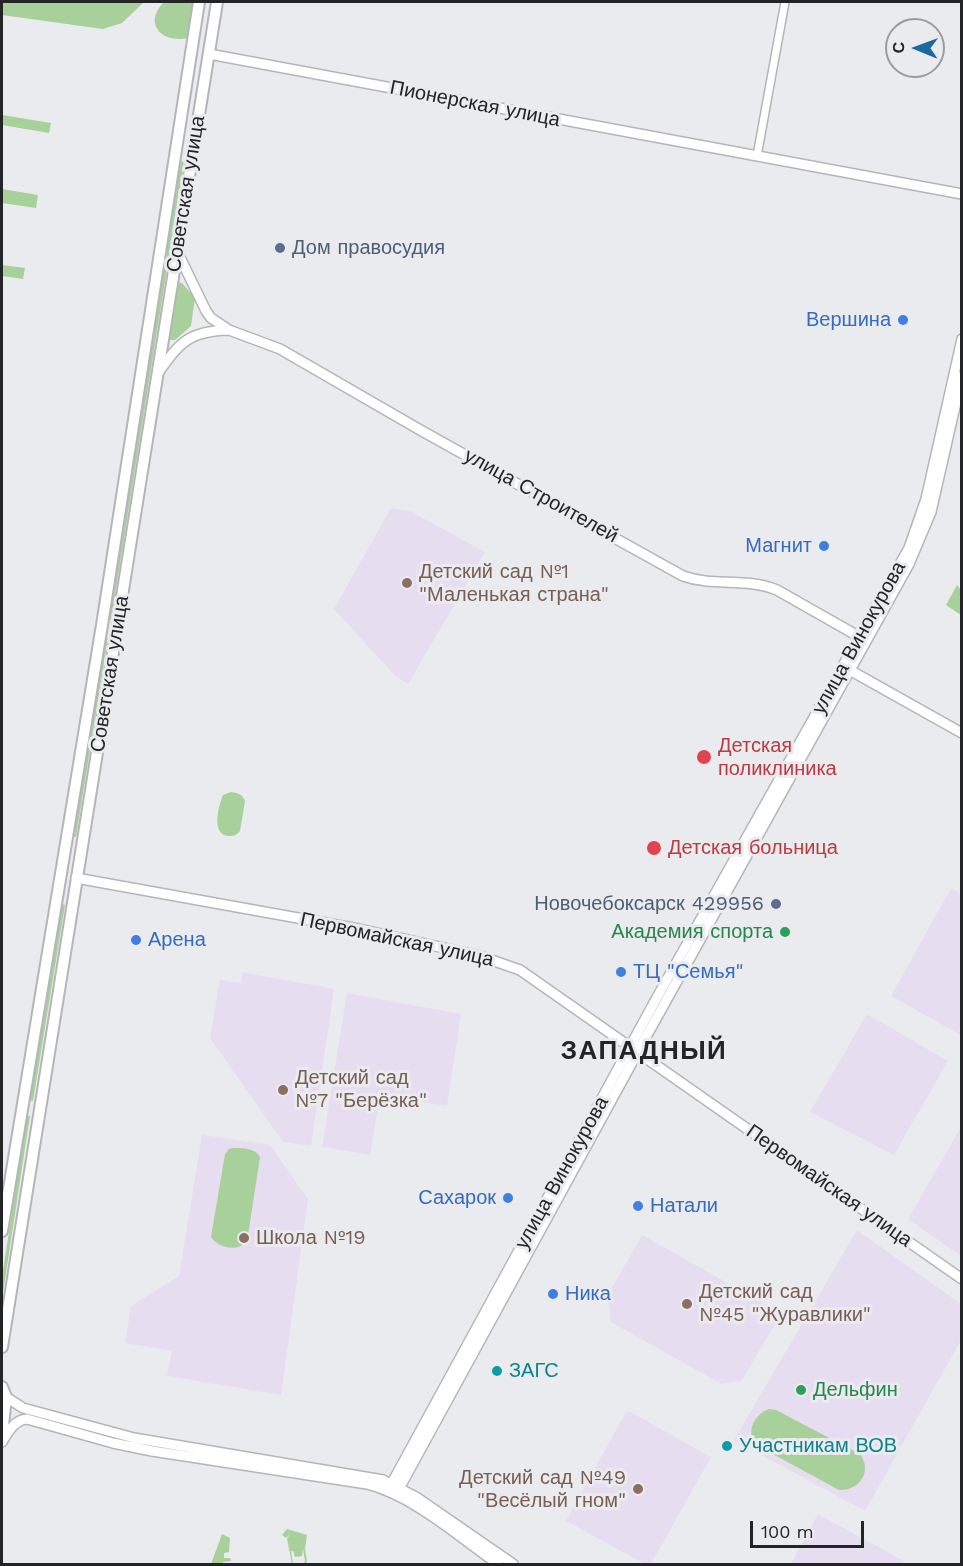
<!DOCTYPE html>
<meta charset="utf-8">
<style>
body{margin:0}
#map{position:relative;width:963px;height:1566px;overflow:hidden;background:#eaebee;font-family:"Work Sans",sans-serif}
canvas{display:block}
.frame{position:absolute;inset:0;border:3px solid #232425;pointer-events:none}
.north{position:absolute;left:885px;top:18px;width:60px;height:60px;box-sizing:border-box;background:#eaebee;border:2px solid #9a9b9e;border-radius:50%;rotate:271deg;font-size:16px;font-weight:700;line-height:24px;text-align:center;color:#232425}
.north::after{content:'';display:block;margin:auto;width:21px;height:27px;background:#1b6a9c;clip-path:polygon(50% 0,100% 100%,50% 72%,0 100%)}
.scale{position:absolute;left:750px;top:1521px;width:114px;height:27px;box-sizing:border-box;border:3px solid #232425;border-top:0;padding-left:8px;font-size:18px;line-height:21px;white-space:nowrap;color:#232425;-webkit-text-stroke:4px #eaebee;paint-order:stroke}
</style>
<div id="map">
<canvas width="963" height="1566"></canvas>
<div class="frame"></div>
<div class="north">С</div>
<div class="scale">100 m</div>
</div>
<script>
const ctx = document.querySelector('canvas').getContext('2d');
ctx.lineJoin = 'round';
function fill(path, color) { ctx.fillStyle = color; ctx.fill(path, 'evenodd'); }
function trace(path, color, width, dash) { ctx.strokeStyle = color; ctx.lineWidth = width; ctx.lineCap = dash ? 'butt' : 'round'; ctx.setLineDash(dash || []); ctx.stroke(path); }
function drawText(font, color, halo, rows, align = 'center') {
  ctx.font = font + ' "Work Sans",sans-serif'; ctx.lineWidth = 6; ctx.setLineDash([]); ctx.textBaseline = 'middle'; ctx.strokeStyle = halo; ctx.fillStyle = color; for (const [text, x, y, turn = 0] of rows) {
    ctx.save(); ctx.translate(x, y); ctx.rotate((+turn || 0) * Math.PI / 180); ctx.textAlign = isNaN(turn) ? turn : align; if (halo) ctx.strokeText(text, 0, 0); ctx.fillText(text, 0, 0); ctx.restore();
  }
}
const education = new Path2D(`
 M391 508 410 511 485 552 408 684 395 676 334 609Z
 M951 888 961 894V1035L891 996Z
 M243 972 334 989 311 1146 283 1142 210 1038 220 980 241 983Z
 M347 993 461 1014 447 1106 380 1095 370 1155 322 1147Z
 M867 1014 948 1061 894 1155 810 1112Z
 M961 1127V1256L908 1219Z
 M202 1135 270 1145 308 1199 281 1395 167 1376 172 1351 125 1343 131 1306 179 1276Z
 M857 1230 961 1304V1340L865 1511 734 1440Z
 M642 1235 781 1313 742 1381 721 1384 611 1322 608 1295Z
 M627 1410 711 1457 651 1564H645L566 1521Z
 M818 1514 904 1561 902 1564H791Z`);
const green = new Path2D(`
 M2 2H144L122 23 103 29 2 15Z
 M164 2H194L188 38C163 44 142 24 164 2Z
 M2 115 51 123 49 133 2 125Z
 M180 161 184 162 111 620H108Z
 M2 189 38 195 36 208 2 203Z
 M2 265 25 268 23 279 2 276Z
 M177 282 182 283 195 298 191 326 175 340H169Z
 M957 585 961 590V615L946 605Z
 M105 637 108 638 76 837 72 836Z
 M231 792C238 793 242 794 245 801L240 831 236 835C210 842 217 810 223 795Z
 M62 904 65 905 33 1101 29 1100Z
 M27 1115 30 1116 2 1299V1277Z
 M233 1148C243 1148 255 1148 260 1157L247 1242C237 1252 218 1248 211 1237L225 1154 229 1149Z
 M769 1409 776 1410 860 1454C873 1472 859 1491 839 1490L758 1446C744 1434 754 1414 769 1409Z
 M287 1529 307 1535 305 1549 307 1561 305 1564H303L305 1561 303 1549 302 1556 295 1557 293 1551H291L293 1564H292L287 1539 290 1534 286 1538 282 1535Z
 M222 1534 230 1538 229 1552 224 1553V1558H230L231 1561 223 1562V1564H211Z`);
const street = new Path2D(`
 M757 156 785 2`);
const secondary = new Path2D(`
 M209 54 962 194
 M177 251 206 311 211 318 229 330 280 349 422 431 683 576C714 587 745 577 777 590L865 640
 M158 373C180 342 189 331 229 330
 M846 668 962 733
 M76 878 359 929 480 956 520 970 962 1279
 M6 1397 23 1408 134 1438 383 1480 416 1497 513 1564
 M2 1442C8 1432 14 1420 27 1419L113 1443 152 1451 367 1484C414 1496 458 1536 498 1564
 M391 1492 392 1483 655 1001 909 548 926 499 962 339
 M391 1492 400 1487 412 1465 647 1035 909 564 931 512 962 376`);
const primary = new Path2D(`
 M2 1231 102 625 199 2
 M2 1347 217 2
 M2 1387 6 1397 2 1435`);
const markers = [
 [280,248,6,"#5c6f8a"],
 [903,320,6,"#3f7fe0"],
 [824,546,6,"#3f7fe0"],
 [407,583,6,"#8d6e63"],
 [704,757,8,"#e0444e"],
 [654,848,8,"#e0444e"],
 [776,904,6,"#5c6f8a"],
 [785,932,6,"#2e9e5b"],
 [136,940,6,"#3f7fe0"],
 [621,972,6,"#3f7fe0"],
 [283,1090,6,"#8d6e63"],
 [508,1198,6,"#3f7fe0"],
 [638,1206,6,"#3f7fe0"],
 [244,1238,6,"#8d6e63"],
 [553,1294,6,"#3f7fe0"],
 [687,1304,6,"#8d6e63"],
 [497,1371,6,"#0f9aa8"],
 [801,1390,6,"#2e9e5b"],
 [727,1446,6,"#0f9aa8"],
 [638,1489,6,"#8d6e63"]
];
const streetNames = [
 ["Пионерская улица",475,104,11],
 ["Советская улица",186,194,-81],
 ["улица Строителей",541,496,29],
 ["улица Винокурова",859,638,-61],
 ["Советская улица",110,674,-81],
 ["Первомайская улица",397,940,12],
 ["улица Винокурова",562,1173,-61],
 ["Первомайская улица",829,1186,35]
];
const serviceNames = [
 ["Дом правосудия",292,248],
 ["Новочебоксарск 429956",764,904,"right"]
];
const shopNames = [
 ["Вершина",891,320,"right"],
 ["Магнит",812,546,"right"],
 ["Арена",148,940],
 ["ТЦ \"Семья\"",633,972],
 ["Сахарок",496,1198,"right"],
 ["Натали",650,1206],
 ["Ника",565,1294]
];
const educationNames = [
 ["Детский сад №1",419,572],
 ["\"Маленькая страна\"",419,595],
 ["Детский сад",295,1078],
 ["№7 \"Берёзка\"",295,1101],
 ["Школа №19",256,1238],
 ["Детский сад",699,1292],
 ["№45 \"Журавлики\"",699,1315],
 ["Детский сад №49",626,1478,"right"],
 ["\"Весёлый гном\"",626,1501,"right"]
];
const healthNames = [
 ["Детская",718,746],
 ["поликлиника",718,769],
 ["Детская больница",668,848]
];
const leisureNames = [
 ["Академия спорта",773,932],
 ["Дельфин",813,1390,"left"]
];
const cultureNames = [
 ["ЗАГС",509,1371],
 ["Участникам ВОВ",739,1446]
];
const districtNames = [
 ["ЗАПАДНЫЙ",644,1051]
];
fill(education, '#e7ddf1');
fill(green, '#a8d09b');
trace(street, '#b4b5b8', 10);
trace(secondary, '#b4b5b8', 12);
trace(primary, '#b4b5b8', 14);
trace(street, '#fff', 7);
trace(secondary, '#fff', 9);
trace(primary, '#fff', 10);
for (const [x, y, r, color] of markers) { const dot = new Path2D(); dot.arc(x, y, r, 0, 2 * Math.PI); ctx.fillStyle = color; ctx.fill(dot); trace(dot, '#eaebee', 2); }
drawText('20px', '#232425', '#eaebee', streetNames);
drawText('20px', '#4e5e75', '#eaebee', serviceNames, 'left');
drawText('20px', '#366cbe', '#eaebee', shopNames, 'left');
drawText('20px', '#785e54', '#eaebee', educationNames, 'left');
drawText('20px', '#be3a42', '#eaebee', healthNames, 'left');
drawText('20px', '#27864d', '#eaebee', leisureNames, 'right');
drawText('20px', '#0d838f', '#eaebee', cultureNames, 'left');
ctx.letterSpacing = '1.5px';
drawText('bold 26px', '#232425', '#eaebee', districtNames);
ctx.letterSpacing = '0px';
</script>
